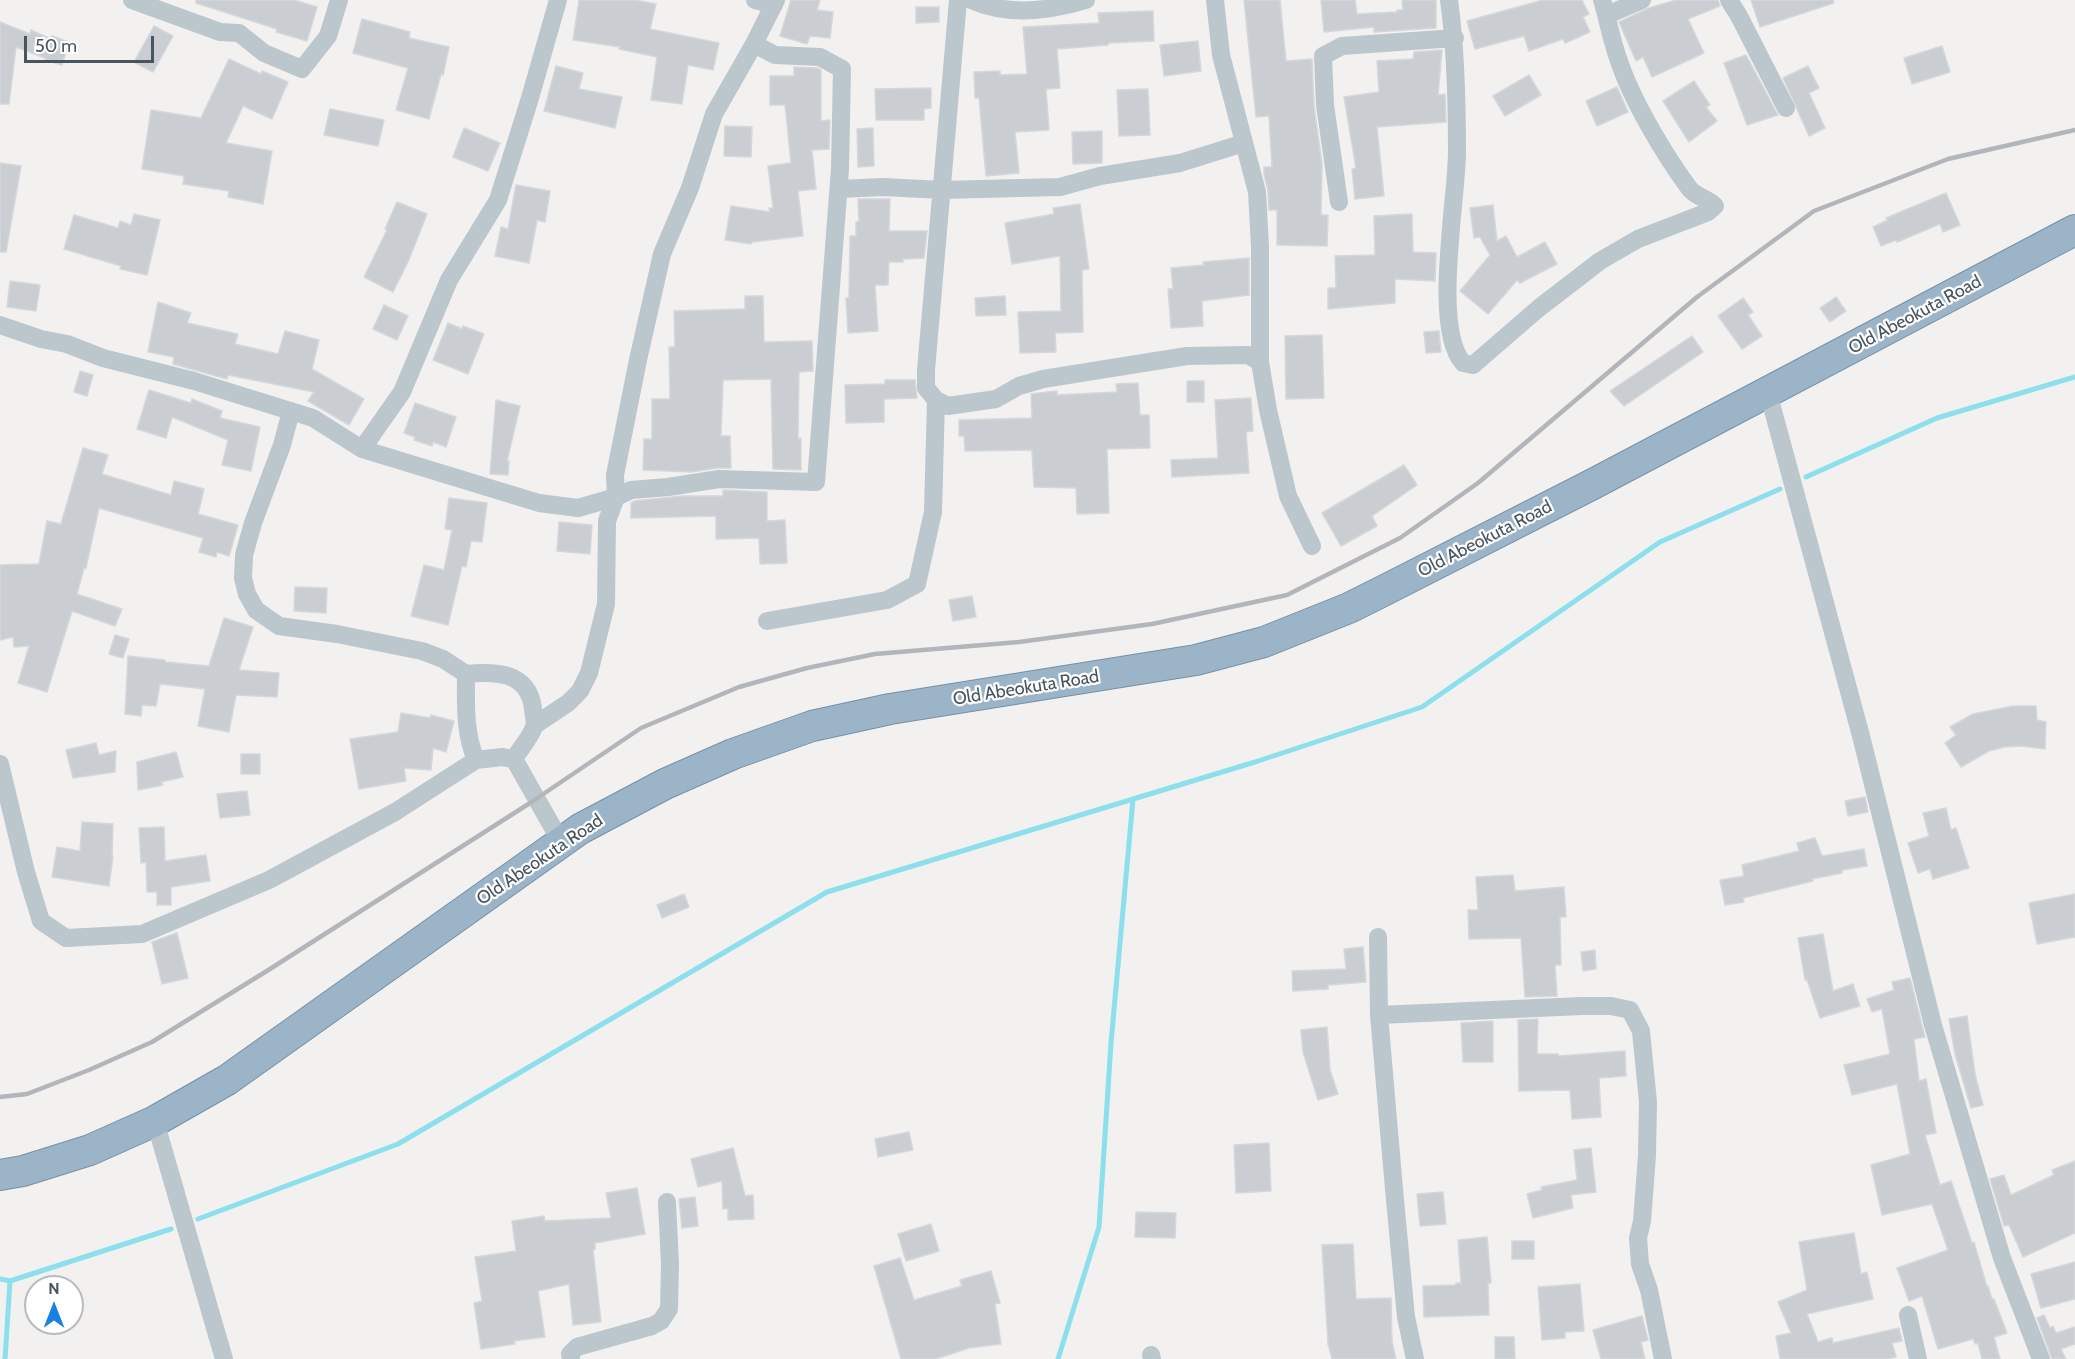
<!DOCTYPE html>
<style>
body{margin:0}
#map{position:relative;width:2075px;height:1359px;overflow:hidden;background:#f3f0f0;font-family:Cabin,sans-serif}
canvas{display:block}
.north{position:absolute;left:24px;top:1275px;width:60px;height:60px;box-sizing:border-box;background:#fff;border:2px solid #b6bbbf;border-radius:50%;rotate:0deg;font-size:16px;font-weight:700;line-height:24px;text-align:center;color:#48555e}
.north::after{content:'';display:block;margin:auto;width:21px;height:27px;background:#1980e4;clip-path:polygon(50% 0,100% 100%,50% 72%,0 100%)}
.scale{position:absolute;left:24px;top:36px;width:130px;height:27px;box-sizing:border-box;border:3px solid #48555e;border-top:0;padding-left:8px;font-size:18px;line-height:21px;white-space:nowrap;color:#48555e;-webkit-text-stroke:4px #fff;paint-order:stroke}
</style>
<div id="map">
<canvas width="2075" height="1359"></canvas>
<div class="north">N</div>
<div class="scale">50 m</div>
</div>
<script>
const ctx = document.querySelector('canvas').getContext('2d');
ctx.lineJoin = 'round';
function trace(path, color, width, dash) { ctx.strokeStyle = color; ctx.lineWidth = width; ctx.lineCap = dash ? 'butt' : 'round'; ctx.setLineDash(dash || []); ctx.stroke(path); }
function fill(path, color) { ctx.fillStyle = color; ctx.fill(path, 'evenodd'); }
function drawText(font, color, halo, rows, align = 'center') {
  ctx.font = font + ' Cabin,sans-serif'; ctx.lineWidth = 4.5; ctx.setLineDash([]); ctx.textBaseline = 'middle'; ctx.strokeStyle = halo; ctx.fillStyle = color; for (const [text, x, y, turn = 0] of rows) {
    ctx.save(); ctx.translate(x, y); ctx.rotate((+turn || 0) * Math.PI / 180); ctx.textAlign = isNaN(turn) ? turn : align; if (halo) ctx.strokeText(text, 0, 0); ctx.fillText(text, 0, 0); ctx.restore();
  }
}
const stream = new Path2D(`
 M1806 477 1937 418 2075 377
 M198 1219 398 1144 827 892 1255 762 1422 707 1660 542 1780 489
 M0 1279 10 1281 171 1229
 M5 1359 10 1281
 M1058 1359 1099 1227 1111 1043 1133 799`);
const building = new Path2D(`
 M196 0H294L317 7 307 41 276 32 277 29 196 3Z
 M579 0H635L656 4 650 29 719 43 713 70 688 65 682 104 651 100 657 57 619 49 620 47 573 40Z
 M791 0H820L817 10 833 12 830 38 810 36 807 44 780 36Z
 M1244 0H1280L1286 61 1312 59 1314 106 1322 164 1321 215H1328L1327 246 1277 245V210H1269L1268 191 1264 174V167H1272L1269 116 1256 117Z
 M1321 0H1355L1357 14 1397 12V10H1403L1402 0H1436V28L1374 32V27L1324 32Z
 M1543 0H1582L1589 14 1583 17 1590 32 1565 43 1563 39 1529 51 1524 36 1475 49 1467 21Z
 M1676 0H1718L1720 6 1688 19 1704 53 1652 77 1643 57 1636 61 1619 22 1649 8Z
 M1751 0H1833L1834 3 1760 27Z
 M916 7H939V22L916 23Z
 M1153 11 1154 41 1108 43V45L1057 49 1060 88 1046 89 1049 130 1015 132 1019 173 986 176 979 98H975L974 72 1000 71V75L1027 74 1023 27 1099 23 1098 13Z
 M362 19 410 32 409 38 449 47 443 75 441 74 429 119 396 110 408 68 353 53Z
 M0 22 30 34 31 30 51 39 52 36 69 42 62 65 45 60V58L16 47 9 104H0Z
 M154 26 173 36 153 72 134 62Z
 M1198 41 1201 71 1164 76 1160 45Z
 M1942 46 1950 72 1912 84 1904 58Z
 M1442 50 1438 95 1445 94 1446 122 1377 127 1384 196 1355 199 1352 169 1356 168 1344 97 1379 92 1377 61 1413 59 1414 52Z
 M1746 55 1778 115 1747 125 1724 63Z
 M229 59 261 74 262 71 288 82 272 119 243 106 226 143 272 151 263 204 228 197 229 191 183 184 184 176 142 169 151 110 201 118Z
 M556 66 583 73 579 89 622 97 615 128 544 111Z
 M1808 66 1819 88 1809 93 1825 128 1809 136 1783 78Z
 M794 67 817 68 821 70V121L830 120 829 149 812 150 816 189 798 191 803 236 752 242 751 244 725 240 731 206 770 212 769 208H773L768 166 791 163 785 105H770V76H794Z
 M1529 75 1541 95 1505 116 1493 96Z
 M1694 81 1710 105 1706 107 1717 121 1689 142 1663 101Z
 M1617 87 1628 112 1597 126 1586 101Z
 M931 88V108L924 109V120H876L875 89Z
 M1148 89 1150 135 1119 136 1117 90Z
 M330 109 384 120 378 146 324 135Z
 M725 126 752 127 751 157 724 156Z
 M464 128 500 143 488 171 453 157Z
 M873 128 874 166 858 167 857 129Z
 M1102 131V163L1073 164 1072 132Z
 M0 163 21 166 6 252H0Z
 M516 185 550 191 545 222 537 220 529 263 495 256 501 227 508 229Z
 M1946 193 1960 225 1943 232 1940 224 1897 242 1896 240 1881 246 1873 227 1888 220 1886 218Z
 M858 199H890L889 231H927L924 258 903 259V262H889L888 285H875L878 331 848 333 846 298H849L850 236H856V222L859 221Z
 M397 202 427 214 408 262 393 292 364 277 387 230 385 229Z
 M1080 204 1089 269 1082 270 1083 332 1055 333 1056 352 1020 353 1018 312 1061 311 1060 256 1012 264 1005 223 1054 214 1053 208Z
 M1493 205 1497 241 1506 236 1517 257 1545 242 1557 264 1520 283 1517 280 1488 314 1460 291 1490 255 1480 237 1474 238 1470 208Z
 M134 214 160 220 147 275 120 269 121 266 64 249 74 215 118 228 120 221 131 225Z
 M1412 214 1413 252 1436 253 1435 281 1395 279V303L1328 309V288H1336L1335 256 1375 255 1374 216Z
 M1249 258V295L1202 301 1203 326 1171 328 1168 289H1173L1171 268 1204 265 1203 262Z
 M10 281 40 285 36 311 7 307Z
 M745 296H763L764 342 812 341 813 371 799 372 798 439 801 438V470L773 469 771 379 723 380 721 436H730L731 468H717L691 472 643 470 644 439H652V399H670L669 347H675L674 311 745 309Z
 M1005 296 1006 315 976 316 975 298Z
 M1836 297 1846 311 1830 322 1820 308Z
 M1743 298 1753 312 1748 315 1762 336 1742 349 1718 316Z
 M158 302 191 313 187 323 238 334 235 344 278 354 285 331 319 340 312 369 364 399 349 425 308 401 314 392 228 375 227 379 173 364 174 357 148 352Z
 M384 305 408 316 397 340 373 329Z
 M448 323 462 329 463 326 484 334 468 374 433 360Z
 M1439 331 1441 352 1426 353 1424 332Z
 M1322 335 1324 398 1286 399 1285 336Z
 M1692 336 1703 352 1624 406 1610 391Z
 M80 371 93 375 87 396 74 392Z
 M885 380H915L917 398 884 399V422L846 423 845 385 885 384Z
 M1187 381H1204V402H1187Z
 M1138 383 1140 415H1149L1150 448 1107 449 1109 513 1077 514 1076 488 1034 487 1032 450 965 451 964 436H959V420L1032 418 1031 394 1057 391V395L1117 392 1116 384Z
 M149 390 191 403 192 399 222 411 220 418 260 427 251 471 222 465 228 440 172 417 166 438 137 429Z
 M1251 398 1253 431 1246 432 1249 473 1172 477 1171 460 1218 458 1215 400Z
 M496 400 520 406 507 461H509L508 475 490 474Z
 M415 403 456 417 446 447 433 442 432 446 414 440 415 437 404 433Z
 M83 448 108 455 102 474 171 495 174 481 204 489 198 514 238 525 229 556 217 552 216 557 199 552 203 538 99 508 86 568H84L77 594 122 609 115 626 72 611 47 692 18 683 29 646 14 647 13 637 0 640V565L39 564 47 521 61 524Z
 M1404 465 1417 485 1372 516 1377 526 1341 546 1322 513Z
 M723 490 767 492V521L785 520 787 563 760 564 759 538 716 539V516L631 518V503L634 501 682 496H723Z
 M449 498 487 503 482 542 471 541 466 567 462 566 448 625 411 616 424 565 444 570 452 530 445 529Z
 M559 522 592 525 590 554 557 551Z
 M295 587 327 588 326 613 294 611Z
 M972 596 976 617 953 621 949 600Z
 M224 618 253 627 239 670 279 673 277 697 236 695 229 732 198 726 205 689 160 684 156 706 142 705 141 716 125 714 128 656 165 660V662L209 666Z
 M115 635 129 639 123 658 109 654Z
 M2013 706H2036L2037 720 2046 722 2045 749 2021 746 2004 747 1989 751 1961 767 1945 743 1956 735 1950 727 1973 714Z
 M401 713 430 718 431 715 454 721 446 752 433 748 431 770 404 768 406 781 359 789 350 739 398 732Z
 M96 743 99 755 116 751 115 772 73 778 66 750Z
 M176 752 183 777 161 782 163 785 138 790 137 762Z
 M241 754H260V774H241Z
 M247 791 250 815 220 818 217 794Z
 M1865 797 1868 812 1848 816 1845 801Z
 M1946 808 1951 830 1956 828 1969 868 1933 879 1930 869 1918 873 1908 843 1929 836 1923 813Z
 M82 822 113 824 112 856H113L109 886 52 877 57 847 80 851Z
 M164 827 165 861 206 855 210 881 171 887V905H157V892H147L146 862 141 863 139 828Z
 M1815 838 1822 856 1864 849 1867 866 1842 870V873L1812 879 1813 881 1743 898 1744 902 1725 905 1720 880 1744 876 1742 865 1799 851 1797 843Z
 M1513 875 1515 891 1564 887 1566 917H1560L1561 965H1555L1557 996 1525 997 1521 938 1469 939 1468 910H1478L1476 877Z
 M684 894 689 907 662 918 657 905Z
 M2075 894V937L2037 944 2029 903Z
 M177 933 188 978 162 984 152 942Z
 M1823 934 1833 991 1853 984 1860 1006 1820 1018 1807 980H1805L1798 938Z
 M1363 947 1366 982 1328 985V989L1293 991 1292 971 1346 969 1344 949Z
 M1595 950 1596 969 1583 971 1581 952Z
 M1910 978 1925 1037 1914 1039 1919 1081 1926 1079 1936 1133 1925 1135 1940 1185 1951 1181 1972 1243 1974 1242 1987 1287 1988 1286 1992 1299H1994L2007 1333 1994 1337 2000 1359H1982L1978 1343 1975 1344 1973 1339 1938 1349 1922 1296 1909 1301 1897 1268 1948 1250 1932 1204 1882 1215 1871 1165 1910 1154 1897 1084 1852 1095 1844 1065 1890 1054 1882 1009 1872 1012 1867 999 1894 990 1892 982Z
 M1967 1016 1975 1074 1983 1105 1971 1108 1955 1054 1949 1019Z
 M1538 1019 1537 1054H1558V1056L1625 1051 1626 1076 1599 1078 1601 1117 1572 1119 1570 1090 1519 1091 1518 1020Z
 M1493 1021V1062H1463L1461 1023Z
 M1327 1027 1330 1070 1338 1094 1318 1100 1303 1052 1301 1030Z
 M909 1132 913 1150 878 1157 875 1139Z
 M1269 1143 1271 1191 1236 1193 1234 1145Z
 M733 1148 745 1196 753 1195 754 1219 728 1220V1208L723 1209 722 1181 698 1187 691 1159Z
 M1591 1148 1596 1192 1571 1195 1573 1208 1533 1218 1527 1194 1542 1190 1541 1187 1577 1180 1574 1150Z
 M2075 1161V1233L2023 1257 2009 1225 2004 1226 1990 1179 2004 1175 2011 1195 2054 1175 2052 1170Z
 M637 1188 645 1234 595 1243V1249L593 1250 601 1322 573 1325 569 1284 538 1291 545 1337 514 1341 515 1344 481 1349 474 1303 482 1301 475 1257 516 1251 512 1221 544 1216 545 1221 611 1218 606 1193Z
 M1443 1192 1446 1224 1420 1226 1417 1194Z
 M695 1197 698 1226 682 1228 679 1199Z
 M1136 1212 1176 1213 1175 1238 1135 1237Z
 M931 1224 939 1251 906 1261 898 1234Z
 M1854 1233 1861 1274 1867 1272 1873 1299 1807 1314 1818 1342 1832 1338 1833 1343 1899 1328 1902 1341 1892 1343 1896 1357 1887 1359H1780L1776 1336 1791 1333 1778 1302 1807 1290 1799 1242Z
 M1487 1237 1491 1283H1488L1489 1315 1424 1317 1423 1286 1456 1285V1283H1461L1458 1240Z
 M1512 1241H1534V1259H1512Z
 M1353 1244 1356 1299 1391 1298 1392 1342 1396 1359H1332L1328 1344 1322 1245Z
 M900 1258 914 1300 962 1286 960 1280 991 1271 1000 1303 995 1304 1001 1344 969 1348 936 1359H901L874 1266Z
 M2075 1262V1299L2041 1308 2031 1274Z
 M1580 1284 1584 1331 1565 1332V1338L1542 1340 1538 1287Z
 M2044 1315 2050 1328 2053 1326 2056 1333 2075 1327V1344L2061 1349 2066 1359H2052L2037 1318Z
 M1642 1316 1648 1340 1641 1342 1645 1359H1601L1593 1330Z
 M1495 1337H1514L1515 1359H1495Z`);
const minor = new Path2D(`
 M132 0 220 32 239 33 264 53 302 69 328 36 339 0
 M755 0 774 5
 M958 0 926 370V388L936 400 948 406 996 399 1019 386 1043 379 1187 356 1248 355 1260 362
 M971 0C1007 16 1050 11 1086 0
 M1215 0 1221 55 1257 192 1260 246V362L1268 410 1288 496 1312 546
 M1449 0C1456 50 1457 101 1457 151 1457 201 1432 327 1463 363L1473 365 1539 308 1600 261 1638 239 1708 212 1715 206C1708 198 1695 197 1689 188 1664 154 1631 99 1618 58 1611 39 1608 19 1602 0
 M1729 0 1739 16 1786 108
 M1607 15 1642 0
 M754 44 714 114 690 188 662 254 638 360 615 475 616 497 631 490 668 487 719 479 816 482 840 169 842 69 820 57 775 55 754 44 776 0
 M839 189 883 187 942 190 1060 187 1100 176 1180 163 1244 143
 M1339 202 1325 105 1323 56 1342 46 1455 38
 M0 325 41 339 67 344 103 358 194 381 313 418 362 449 539 503 578 508 616 497
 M1768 392 1861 736 1933 1025 2002 1258 2041 1359
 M291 411 282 445 253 523 244 555 243 578 247 594 256 610 279 626 337 634 422 651 443 659 466 674C466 703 464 732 476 760
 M362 449 402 392 449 280 498 200 530 98 558 0
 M767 621 887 600 917 584 933 512 936 400
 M466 674C494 671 528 671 533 708 533 714 536 722 534 727 530 738 520 749 514 759
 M535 725 568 703 580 691 589 673 606 604 607 521 616 497
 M0 764 26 872 41 921 66 938 142 934 269 880 395 812 476 760 502 757 514 759 561 842
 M1378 937 1379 1015 1394 1189 1406 1317 1415 1359
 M1379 1015 1582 1006H1611L1630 1010 1641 1031 1648 1102 1647 1155 1642 1221 1638 1238 1640 1264 1649 1290 1663 1359
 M155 1121 224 1359
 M1908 1315 1918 1359
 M1151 1355 1152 1359
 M571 1359 570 1354 577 1347 652 1326 661 1321 669 1309 670 1264 667 1202`);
const trunk = new Path2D(`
 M0 1175 23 1171 90 1150 155 1121 227 1080 580 829 665 784 733 754 812 726 890 709 1196 660 1264 642 1349 608 1385 590 1593 484 2075 230`);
const rail = new Path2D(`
 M0 1097 27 1094 89 1070 152 1042 270 969 530 803 641 728 739 687 807 668 875 654 1019 642 1152 624 1287 595 1400 538 1478 483 1697 297 1814 211 1948 159 2075 130`);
const streetNames = [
 ["Old Abeokuta Road",1915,315,-28],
 ["Old Abeokuta Road",1485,539,-27],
 ["Old Abeokuta Road",1026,688,-9],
 ["Old Abeokuta Road",540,860,-34]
];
trace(stream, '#8cdfec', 5);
fill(building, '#caced3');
trace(building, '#d4d7db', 1.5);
trace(trunk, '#7391aa', 32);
trace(minor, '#bcc6cd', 18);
trace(trunk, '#9cb4c7', 30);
trace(rail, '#b2b6ba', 4.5);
drawText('18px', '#48555e', '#fff', streetNames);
</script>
